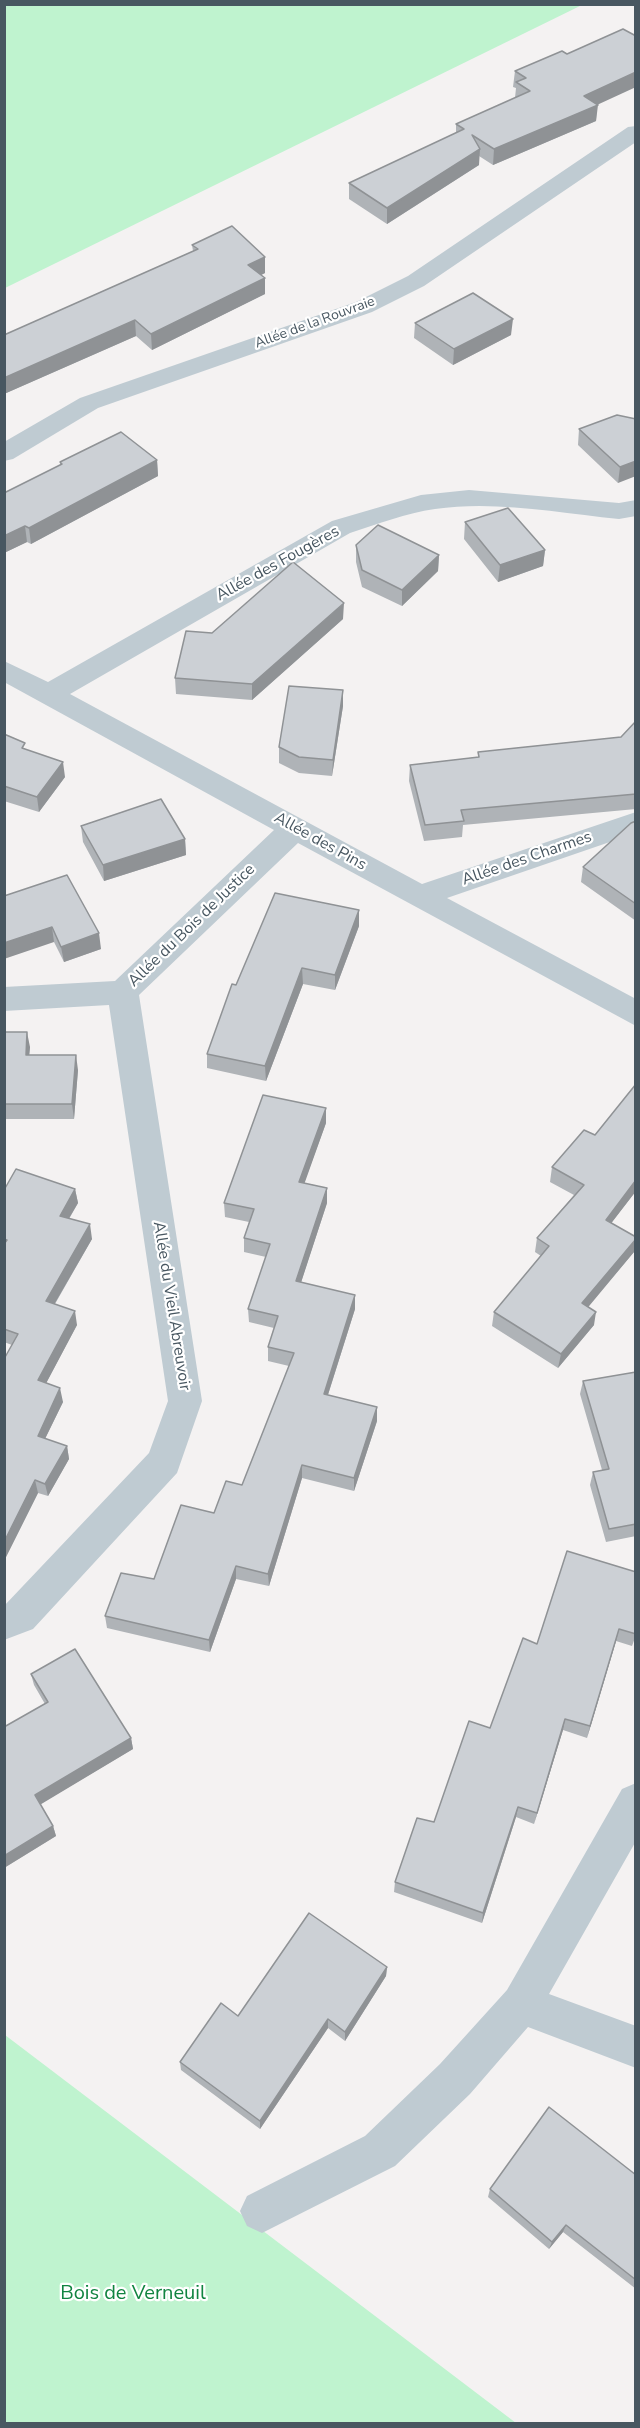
<!DOCTYPE html>
<meta charset="utf-8">
<style>
body{margin:0}
#map{position:relative;width:640px;height:2428px;overflow:hidden;background:#f4f2f2;font-family:"Nunito Sans",sans-serif}
canvas{display:block}
.frame{position:absolute;inset:0;border:6px solid #485761;pointer-events:none}
</style>
<div id="map">
<canvas width="640" height="2428"></canvas>
<div class="frame"></div>
</div>
<script>
const ctx = document.querySelector('canvas').getContext('2d');
ctx.lineJoin = 'round';
function fill(path, color) { ctx.fillStyle = color; ctx.fill(path, 'evenodd'); }
function trace(path, color, width, dash) { ctx.strokeStyle = color; ctx.lineWidth = width; ctx.lineCap = dash ? 'butt' : 'round'; ctx.setLineDash(dash || []); ctx.stroke(path); }
function drawText(font, color, halo, rows, align = 'center') {
  ctx.font = font + ' "Nunito Sans",sans-serif'; ctx.lineWidth = 4.5; ctx.setLineDash([]); ctx.textBaseline = 'middle'; ctx.strokeStyle = halo; ctx.fillStyle = color; for (const [text, x, y, turn = 0] of rows) {
    ctx.save(); ctx.translate(x, y); ctx.rotate((+turn || 0) * Math.PI / 180); ctx.textAlign = isNaN(turn) ? turn : align; if (halo) ctx.strokeText(text, 0, 0); ctx.fillText(text, 0, 0); ctx.restore();
  }
}
const green = new Path2D(`
 M5 4H582V5L5 288Z
 M5 2035 516 2423H5Z`);
const minor = new Path2D(`
 M636 126V142L424 286 372 312 98 408 13 459 4 461V442L80 398 356 302 408 276 628 127Z
 M469 490 619 503 636 500V516L619 519C559 513 495 500 435 509 406 513 378 524 350 533L70 694 422 884 636 812V833L447 898 636 999V1026L298 843 139 995 202 1401 177 1473 33 1629 4 1640V1606L149 1453 168 1401 109 1005 4 1011V987L115 981 274 830 4 682V661L48 682 332 521 421 495Z
 M636 1783V1841L549 1994 636 2026V2068L528 2027 470 2094 395 2166 262 2233 247 2226 240 2211 247 2196 365 2136 440 2064 507 1990 622 1789Z`);
const wall = new Path2D(`
 M515 71 597 105 596 121 493 165 479 156V165L387 224 349 199V183L456 133V124L515 98 516 88 513 87Z
 M192 245 265 273 261 275 265 294 152 350 136 336 4 394V335L193 251Z
 M415 323 511 335 453 365 414 338Z
 M636 419 618 483 578 445 579 429Z
 M157 460 158 476 31 544 27 542 4 553 60 465V462Z
 M465 522 545 550 543 566 498 582 464 539Z
 M356 545 439 555 438 571 402 606 362 587 356 562Z
 M343 619 252 700 176 694 175 678 212 633Z
 M343 690V706L332 776 299 773 279 763V747Z
 M636 721V809L463 825 462 837 424 841 409 781 410 765 478 757V752L621 737Z
 M4 734 65 777 39 812 4 801Z
 M636 821V921L581 882 583 867Z
 M81 826 185 839 186 855 104 881 83 842Z
 M4 896 101 949 64 962 54 942Z
 M359 910V926L335 990 303 984 266 1081 207 1068V1054L236 985Z
 M4 1032 30 1047 29 1055 78 1070 74 1119H4Z
 M636 1084V1191L611 1223 636 1237 634 1252 588 1306 594 1325 558 1368 492 1326 494 1312 541 1256 535 1252 537 1238 574 1195 550 1182 552 1167 595 1135Z
 M326 1108V1123L304 1183 327 1188V1203L301 1282 355 1309 328 1395 377 1407V1421L354 1491 302 1478 269 1586 236 1579 210 1652 107 1628 105 1616 154 1579 214 1513 242 1485 289 1366 268 1361V1347L274 1328 249 1322 248 1309 266 1257 244 1252V1238L249 1222 225 1217 224 1203Z
 M75 1189 78 1203 69 1219 92 1239 55 1304 77 1325 46 1383 63 1402 45 1439 67 1446 69 1459 48 1496 38 1493 4 1561 12 1345 4 1342V1190Z
 M636 1372V1536L606 1542 590 1485 593 1472 602 1470 580 1394 583 1381Z
 M636 1572V1635L632 1646 616 1641 587 1738 563 1730 534 1824 516 1817 482 1923 394 1892 395 1882 434 1822 490 1728 537 1644Z
 M31 1674 131 1738 133 1749 40 1804 53 1826 56 1836 4 1868 45 1704 34 1685Z
 M387 1967 386 1976 345 2041 328 2028 260 2129 181 2070 180 2062 238 2016Z
 M636 2175V2289L563 2232 549 2249 488 2197 490 2189Z`);
const shadedWall = new Path2D(`
 M636 72V87L586 110 598 105 596 121 493 165 494 149 584 96Z
 M480 149 479 165 387 224V208Z
 M265 257V273L249 281 248 265Z
 M265 278V294L152 350 151 334Z
 M513 319 511 335 453 365 454 349Z
 M135 320 136 336 4 394V378Z
 M157 460 158 476 31 544 29 528Z
 M636 461V476L618 483 620 467Z
 M25 526 27 542 4 553V536Z
 M545 550 543 566 498 582 500 565Z
 M439 555 438 571 402 606V590Z
 M344 603 343 619 252 700V684Z
 M343 690V706L332 776 333 760Z
 M63 762 65 777 39 812 37 797Z
 M185 839 186 855 104 881 103 865Z
 M359 910V926L335 990V975Z
 M52 927 54 942 4 959V943Z
 M99 933 101 949 64 962 61 947Z
 M302 968 303 984 266 1081 265 1066Z
 M27 1032 30 1047 28 1069 26 1055Z
 M76 1055 78 1070 74 1119 72 1104Z
 M326 1108V1123L300 1196 299 1182Z
 M636 1180V1191L603 1234 606 1220Z
 M327 1188V1203L297 1295 296 1281Z
 M75 1189 78 1203 62 1230 60 1216Z
 M90 1224 92 1239 48 1315 46 1301Z
 M636 1239 634 1252 580 1317 582 1303Z
 M355 1295V1309L324 1407V1394Z
 M75 1311 77 1325 41 1393 38 1380Z
 M596 1312 594 1325 558 1368 561 1354Z
 M60 1388 63 1402 40 1449 38 1436Z
 M377 1407V1421L354 1491V1478Z
 M67 1446 69 1459 48 1496 45 1484Z
 M302 1465V1478L269 1586 268 1574Z
 M35 1480 38 1493 4 1561V1542Z
 M236 1566V1579L210 1652 209 1640Z
 M619 1629 616 1641 587 1738 590 1726Z
 M565 1719 563 1730 534 1824 537 1813Z
 M131 1738 133 1749 38 1806 35 1795Z
 M518 1807 516 1817 482 1923 483 1913Z
 M53 1826 56 1836 4 1868V1856Z
 M387 1967 386 1976 345 2041V2032Z
 M328 2019V2028L260 2129V2121Z
 M566 2225 563 2232 549 2249 552 2242Z`);
const building = new Path2D(`
 M623 29 636 36V72L584 96 598 105 494 149 472 135 480 149 387 208 349 183 464 129 456 124 530 91 516 82 526 78 515 71 562 51 567 54Z
 M232 226 265 257 248 265 265 278 151 334 135 320 4 378V335L198 249 192 245Z
 M473 293 513 319 454 349 415 323Z
 M617 415 636 419V461L620 467 579 429Z
 M121 432 157 460 29 528 25 526 4 536V493L62 464 60 462Z
 M508 508 545 550 500 565 465 522Z
 M378 525 439 555 402 590 362 570 356 545Z
 M293 562 344 603 252 684 175 678 186 631 212 633Z
 M289 686 343 690 333 760 299 757 279 747Z
 M636 721V794L461 810 464 821 425 825 410 765 479 757 478 752 621 737Z
 M4 734 25 743 22 748 63 762 37 797 4 786Z
 M161 799 185 839 103 865 81 826Z
 M636 821V904L583 867 631 823Z
 M67 875 99 933 61 947 52 927 4 943V896Z
 M275 893 359 910 335 975 302 968 265 1066 207 1054 232 984 236 985Z
 M4 1032H27L26 1055H76L72 1104H4Z
 M636 1084V1180L606 1220 636 1237V1239L582 1303 596 1312 561 1354 494 1312 549 1246 537 1238 584 1185 552 1167 584 1130 595 1135Z
 M263 1095 326 1108 299 1182 327 1188 296 1281 355 1295 324 1394 377 1407 354 1478 302 1465 268 1574 236 1566 209 1640 105 1616 121 1573 154 1579 181 1505 214 1513 226 1481 242 1485 294 1353 268 1347 278 1316 248 1309 270 1244 244 1238 254 1209 224 1203Z
 M16 1169 75 1189 60 1216 90 1224 46 1301 75 1311 38 1380 60 1388 38 1436 67 1446 45 1484 35 1480 4 1542V1359L18 1334 4 1329V1244L7 1240 4 1239V1190Z
 M636 1372V1524L609 1529 593 1472 609 1469 583 1381Z
 M567 1551 636 1572V1634L619 1629 590 1726 565 1719 537 1813 518 1807 483 1913 395 1882 417 1818 434 1822 469 1721 490 1728 523 1638 537 1644Z
 M75 1649 131 1738 35 1795 53 1826 4 1856V1727L48 1702 31 1674Z
 M309 1913 387 1967 345 2032 328 2019 260 2121 180 2062 221 2003 238 2016Z
 M549 2107 636 2175V2280L566 2225 552 2242 490 2189Z`);
const farStreetnames = [
 ["Allée de la Rouvraie",315,323,-20]
];
const streetNames = [
 ["Allée des Fougères",278,564,-29],
 ["Allée des Pins",320,842,29],
 ["Allée des Charmes",527,859,-19],
 ["Allée du Bois de Justice",192,926,-44],
 ["Allée du Vieil Abreuvoir",171,1306,81]
];
const nearParknames = [
 ["Bois de Verneuil",133,2294]
];
fill(green, '#bff3cf');
fill(minor, '#bfcbd2');
fill(wall, '#afb3b7');
fill(shadedWall, '#8f9295');
fill(building, '#ccd0d5');
trace(building, '#8f9295', 1.5);
drawText('14px', '#485761', '#fff', farStreetnames);
drawText('16px', '#485761', '#fff', streetNames);
drawText('20px', '#118441', '#fff', nearParknames);
</script>
